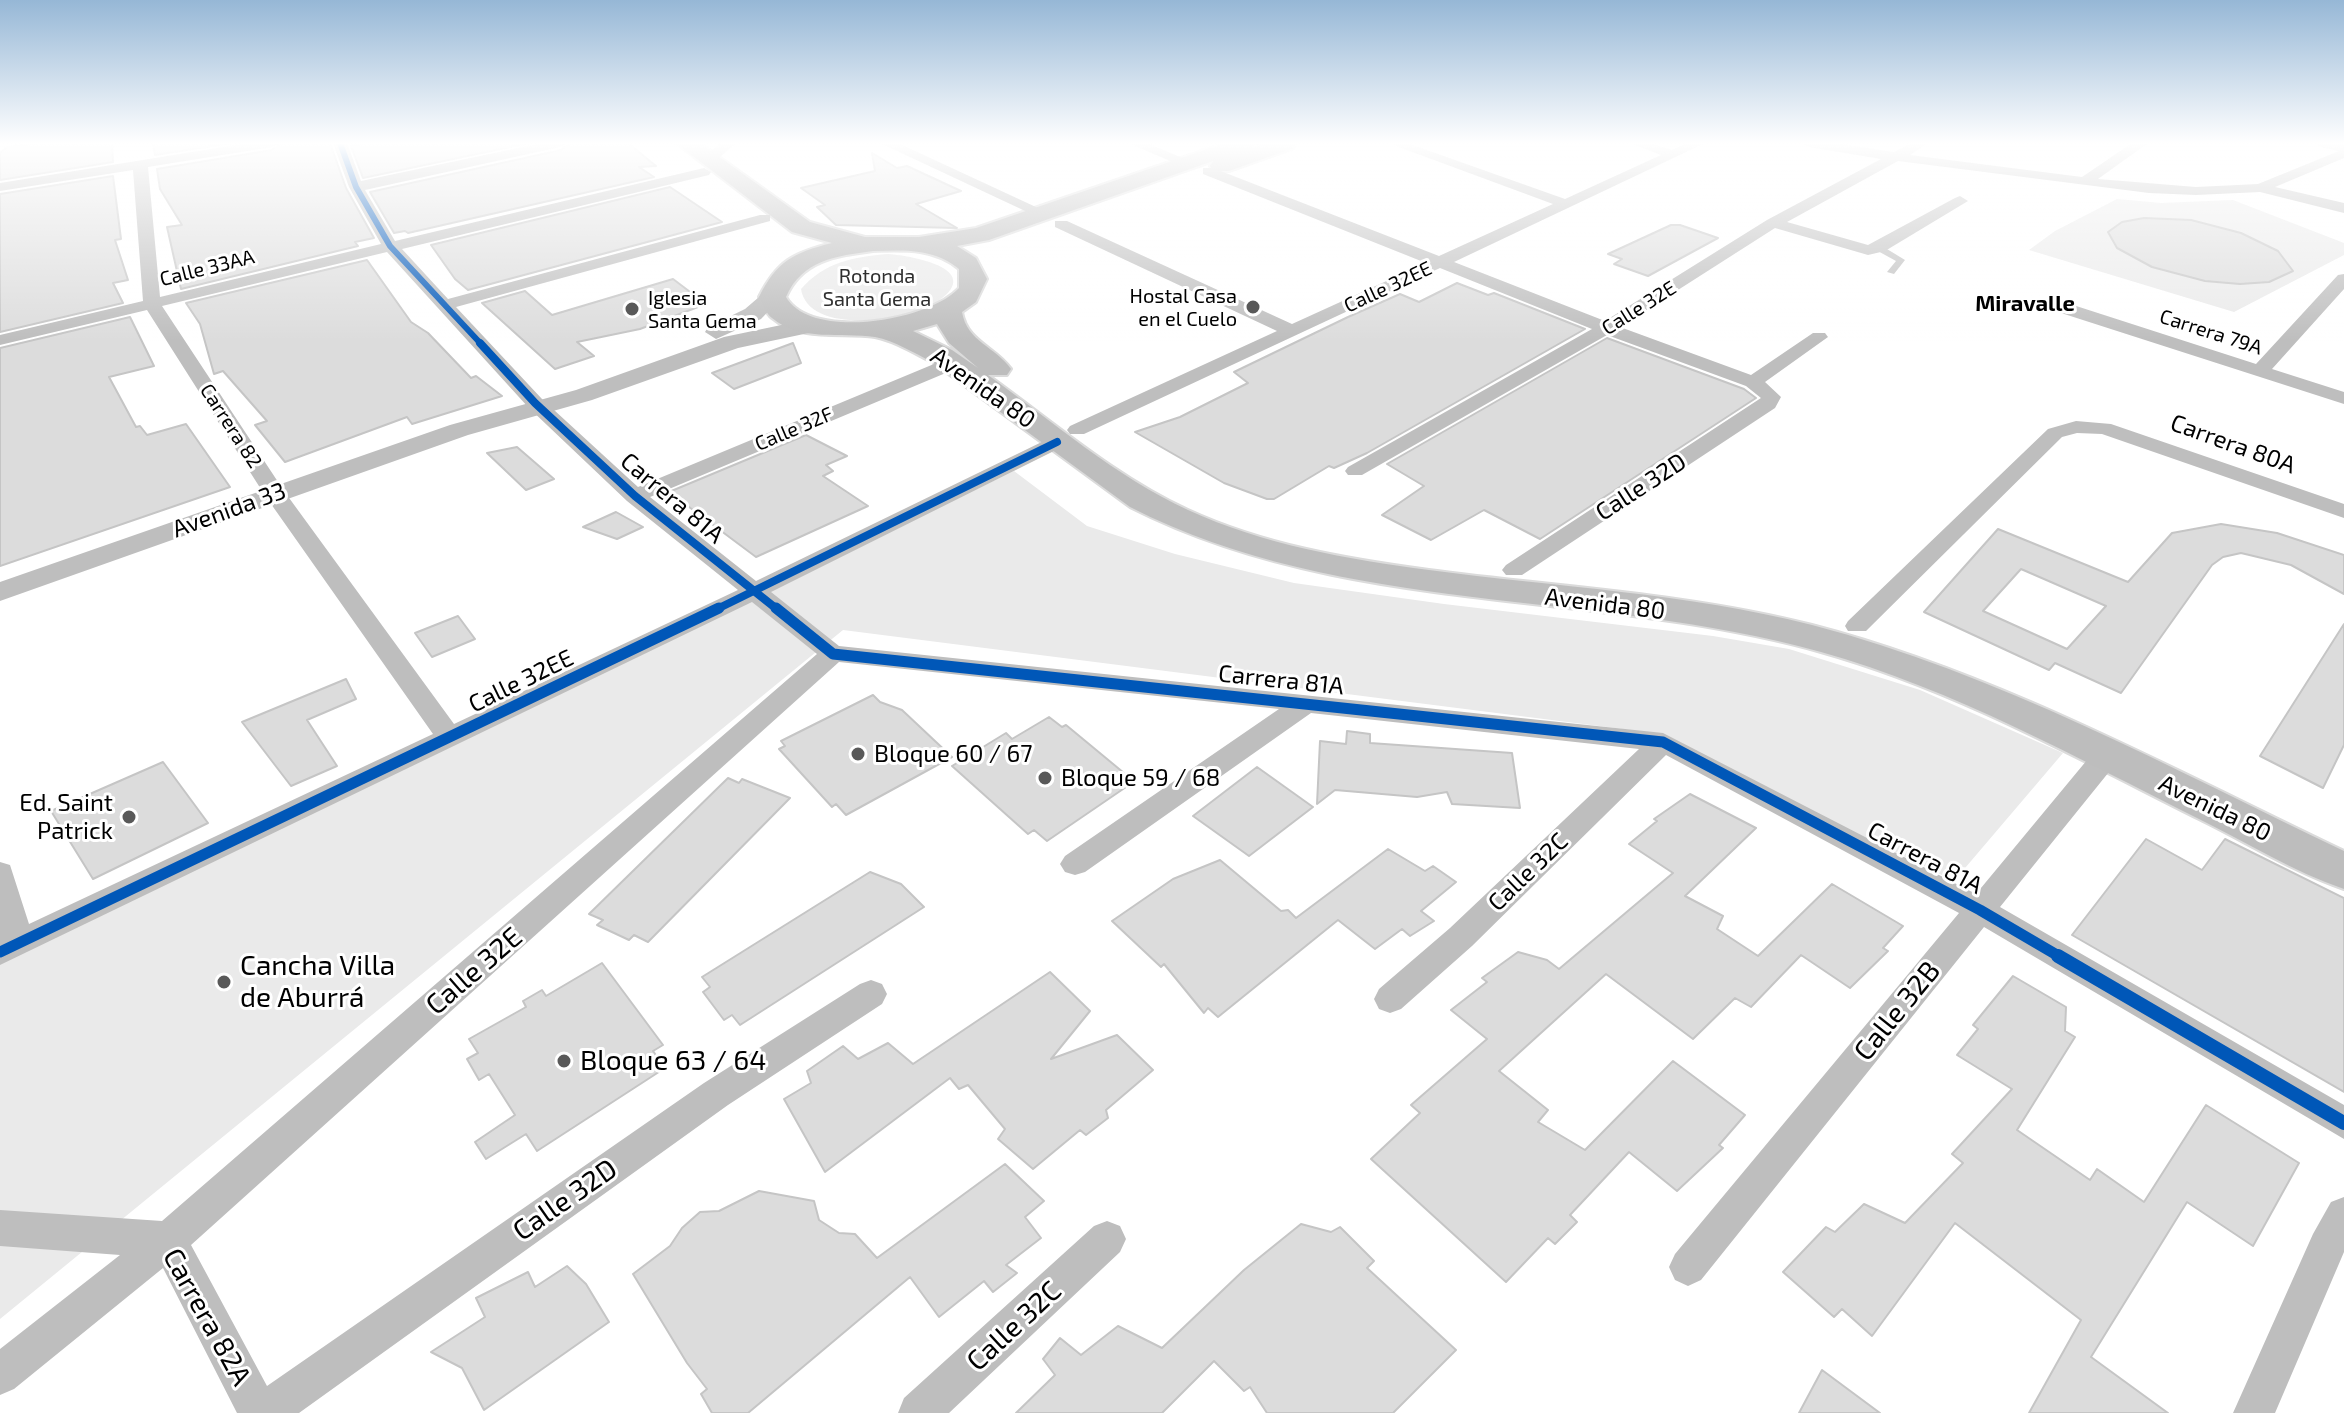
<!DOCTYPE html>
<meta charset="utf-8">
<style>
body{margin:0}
canvas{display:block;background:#fff}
</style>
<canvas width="2344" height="1413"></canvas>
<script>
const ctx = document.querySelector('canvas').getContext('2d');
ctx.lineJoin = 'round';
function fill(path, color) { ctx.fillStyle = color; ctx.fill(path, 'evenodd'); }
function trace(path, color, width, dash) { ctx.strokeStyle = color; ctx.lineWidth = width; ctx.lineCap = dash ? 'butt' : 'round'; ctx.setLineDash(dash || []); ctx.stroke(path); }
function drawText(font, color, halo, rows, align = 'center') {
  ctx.font = font + ' "Exo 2",sans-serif'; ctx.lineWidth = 6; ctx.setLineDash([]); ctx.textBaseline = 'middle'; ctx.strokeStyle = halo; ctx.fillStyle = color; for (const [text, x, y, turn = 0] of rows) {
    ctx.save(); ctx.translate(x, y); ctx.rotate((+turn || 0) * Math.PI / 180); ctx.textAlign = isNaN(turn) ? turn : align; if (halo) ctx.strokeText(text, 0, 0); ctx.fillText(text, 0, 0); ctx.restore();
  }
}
const green = new Path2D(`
 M2117 199 2161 203 2233 200 2344 243V255L2234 312 2029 250 2055 231Z
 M888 254C915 256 988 270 934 304 905 322 808 335 801 289 825 262 853 257 888 254Z
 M1014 471 1087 526 1175 554 1294 583 1444 604 1713 636 1789 649 1920 690 2063 753 1954 881 1654 733 843 630 0 1319V963Z`);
const building = new Path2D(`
 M38 143H112L113 162 0 180V153L7 147Z
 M153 143H231L155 155Z
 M282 143H330L346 188 374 238 355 242 358 246 181 289 167 227 182 225 160 189 157 169 272 150Z
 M366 143H529L363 178 351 146Z
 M570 143H628L656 166 639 167 654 177 408 233 405 231 394 233 370 192 561 150Z
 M872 153 897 168 907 166 961 191 916 204 957 228 836 225 817 207 825 205 801 188 875 171Z
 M113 176 121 239 115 240 128 280 113 283 123 303 0 332V194Z
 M670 187 722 222 468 290 455 279 431 245Z
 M2144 218 2191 220 2241 233 2278 251 2293 271 2269 282 2240 284 2205 281 2152 267 2117 248 2108 232 2122 222Z
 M1671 225H1680L1718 238 1648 276 1614 264 1622 259 1608 254Z
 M367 260 411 322 428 333 471 378 476 376 502 396 412 424 407 417 285 462 255 425 267 421 223 371 214 374 200 324 186 303Z
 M673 279 706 304 640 329 577 342 594 356 555 369 482 303 525 291 552 315Z
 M1457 283 1488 295 1494 293 1585 329 1367 453 1334 468 1329 466 1274 499H1267L1224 483 1135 432 1180 417 1248 383 1234 372 1348 317 1400 294 1419 302Z
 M130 317 154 366 109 377 136 427 140 426 147 435 186 424 230 487 0 566V348Z
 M1607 338 1744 389 1756 398 1540 539 1484 510 1431 540 1382 515 1424 486 1387 464Z
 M793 343 801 363 734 389 712 373Z
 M806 435 847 456 826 465 833 471 823 476 868 506 756 557 669 492Z
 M517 447 554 479 526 490 487 453Z
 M616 512 643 527 617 539 583 527Z
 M2221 524 2277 533 2344 555V594L2291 565 2241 553 2223 557 2212 565 2121 693 2055 663 2049 670 1924 612 1998 529 2128 582 2172 533ZM2021 569 2106 606 2067 649 1983 611Z
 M458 616 475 639 432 657 415 633Z
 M2344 624V745L2323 788 2260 756Z
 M346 679 356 699 307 720 337 766 291 786 242 722Z
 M873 695 880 702 902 710 952 757 846 815 836 804 832 807 779 749 785 746 781 741Z
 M1049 717 1062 727 1066 725 1124 773 1118 777 1129 785 1047 841 1034 830 1028 834 952 766 1006 733 1012 739Z
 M1347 731 1370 734V743L1512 753 1520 808 1452 804 1447 792 1417 797 1335 790 1317 804 1320 741 1346 744Z
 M163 762 208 823 93 879 51 811Z
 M1257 767 1313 807 1249 856 1193 816Z
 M728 778 739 783 742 779 790 798 648 942 634 935 629 940 597 925 603 920 589 914Z
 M1690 794 1756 828 1685 896 1723 916 1717 929 1758 956 1832 884 1903 926 1883 948 1888 951 1850 988 1801 955 1751 1007 1735 998 1693 1039 1606 974 1499 1071 1548 1110 1538 1122 1585 1150 1673 1061 1745 1115 1719 1145 1723 1148 1677 1191 1629 1152 1570 1215 1577 1222 1555 1244 1548 1238 1506 1282 1371 1159 1420 1113 1411 1105 1487 1039 1451 1010 1487 982 1482 978 1518 952 1547 960 1559 969 1673 873 1629 844 1657 821 1654 819Z
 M2146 839 2202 870 2225 839 2344 898V1092L2072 935Z
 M1388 849 1425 871 1433 866 1456 882 1421 911 1434 921 1410 936 1402 929 1375 949 1338 920 1218 1017 1208 1008 1204 1013 1164 964 1161 967 1112 921 1173 879 1220 860 1281 911 1288 910 1296 918Z
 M870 872 901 884 924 907 740 1025 732 1015 724 1020 703 992 710 987 702 977Z
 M602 963 663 1045 653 1051 665 1068 537 1151 526 1134 486 1159 475 1142 515 1115 489 1074 479 1080 467 1059 478 1053 469 1039 526 1007 523 1001 542 990 546 996Z
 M1050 972 1090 1011 1051 1059 1117 1035 1153 1070 1106 1110 1108 1118 1086 1135 1080 1130 1033 1169 998 1139 1005 1129 968 1085 959 1089 950 1078 825 1172 784 1099 811 1083 807 1071 843 1046 858 1059 888 1043 913 1064Z
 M2013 976 2066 1007 2065 1031 2075 1037 2017 1130 2090 1180 2097 1169 2144 1202 2206 1105 2299 1163 2253 1246 2187 1202 2091 1357 2168 1413H2029L2081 1320 1955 1223 1872 1336 1842 1309 1834 1317 1783 1272 1826 1227 1835 1232 1864 1204 1905 1223 1963 1163 1952 1154 2012 1089 1957 1055 1978 1029 1973 1025Z
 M1005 1164 1044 1201 1025 1217 1041 1238 1006 1265 1017 1273 993 1292 984 1281 939 1317 910 1277 748 1413H712L701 1394 707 1389 687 1363 633 1274 670 1246 682 1228 700 1212 719 1211 759 1191 814 1201 819 1220 839 1233 855 1234 877 1258Z
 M1301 1224 1331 1232 1340 1227 1374 1261 1367 1268 1456 1350 1393 1413H1267L1250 1387 1244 1391 1214 1361 1162 1413H1016L1055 1375 1043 1359 1060 1338 1081 1355 1118 1326 1162 1348 1244 1270Z
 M567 1266 586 1284 609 1322 484 1410 462 1368 431 1352 485 1317 476 1298 528 1272 535 1287Z
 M1822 1370 1880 1413H1799Z`);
const service = new Path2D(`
 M1876 246H1882L1905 260 1894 274 1887 272 1896 261 1876 250Z`);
const minor = new Path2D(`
 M248 143H279L272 147 148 167 160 297 381 244 349 187 333 143H347L361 181 542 143H567L560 147 365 190 395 241 704 168 711 172 709 175 402 249 448 299 760 215H770V221L456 307 542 399 638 487 946 359H960L962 363 960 367 650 497 756 581 1050 438H1064L1067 442 1064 446 771 592 839 646 1663 733 1976 894 2097 748 2107 745 2117 748 2121 755 2117 762 2000 907 2344 1105V1139L1984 927 1701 1280 1688 1286 1675 1280 1669 1267 1675 1254 1959 913 1666 755 1472 946 1401 1009 1390 1013 1379 1009 1374 999 1379 989 1450 928 1639 749 1311 713 1085 872 1075 875 1065 872 1060 864 1065 856 1279 709 839 662 191 1245 267 1386 704 1083 860 984 871 980 882 984 887 994 882 1004 728 1105 299 1413H237L163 1268 14 1389 0 1395V1349L120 1255 0 1246V1210L162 1221 817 654 752 602 0 965V862L10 865 29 924 433 734 264 494 147 310 0 345V335L143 301 133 170 0 191V183ZM387 252 528 407 627 501 738 590 454 724 284 491 162 306Z
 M721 143H736L714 162H704V156Z
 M880 143H898L1051 214 1048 217H1038Z
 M1128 143H1147L1194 163 1187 167 1182 166Z
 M1388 143H1407L1565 199 1661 155 1630 143H1650L1672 150 1687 143H1705L1454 262 1605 321 1767 220 1881 159 1809 147 1802 143H1834L1894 152 1911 143H1928L1910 155 2082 177 2132 143H2148L2098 179 2196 187 2258 184 2344 149V158L2275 187 2344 203V213L2260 192 2196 195 2149 193 1898 161 1787 222 1868 245 1955 198 1960 196 1968 201 1885 251 1868 255 1775 228 1620 327 1751 375 1813 333H1825L1828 337 1765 382 1781 397 1775 408 1522 575H1506L1502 570 1506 565 1761 398 1746 386 1607 335 1362 475H1348L1345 471 1348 467 1592 329 1440 268 1084 434H1070L1067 430 1070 426 1277 331 1055 227V221H1067L1292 324 1426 263 1203 174V168H1213L1439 256 1553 204Z
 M2344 274V289L2272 369 2344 392V404L2058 312 2055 308 2058 304H2070L2256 364 2338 275Z
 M2076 421 2111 424 2344 504V518L2102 434 2077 433 2062 437 1866 631H1848L1845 626 1848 621 2048 429Z
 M2344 1197V1252L2275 1413H2233L2313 1234 2331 1202Z
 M1107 1221 1120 1226 1126 1239 1120 1252 949 1413H898L904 1398 1094 1226Z`);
const tertiary = new Path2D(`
 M2317 143H2344V152L2320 147Z
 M773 289 784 295 761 319 716 339 705 332 708 327 745 309 766 291Z
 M810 319 821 326 818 331 738 348 592 400 468 435 0 601V582L450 425 576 390 724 337Z`);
const primary = new Path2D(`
 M676 143H700L810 222 865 237H919L976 228 1225 143H1255L1253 148 1266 143H1296L1294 148 1229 171H1213L1210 166 1213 161 989 240 957 246 976 258 987 279 976 302 962 312C967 342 996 347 1011 369L1007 375H988C1052 421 1116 477 1188 510 1264 545 1347 559 1429 570 1556 587 1687 593 1812 625 1997 673 2172 769 2344 851V889C2294 872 2246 842 2199 819 2077 758 1953 689 1821 652 1593 588 1346 617 1130 507L932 362C914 353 895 341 875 337 842 332 800 342 772 318 766 314 763 303 759 297 777 261 793 253 832 243L792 232ZM873 251C904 250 934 248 959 269V288C929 321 811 341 786 297 802 260 836 256 873 251ZM937 324 949 343 978 368 952 350 913 331Z`);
const cyclewayFar3 = new Path2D(`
 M340 143 356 187 390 246 482 345`);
const cyclewayFar2 = new Path2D(`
 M480 343 535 403 635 496 778 610
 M715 610 1057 442`);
const cyclewayFar1 = new Path2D(`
 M776 608 833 654 1663 742 1980 910 2062 958
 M0 952 719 608`);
const cycleway = new Path2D(`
 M2058 956 2344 1123`);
const markers = [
 [1253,307,8,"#595959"],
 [632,309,8,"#595959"],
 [858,754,8,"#595959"],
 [1045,778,8,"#595959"],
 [129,817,8,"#595959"],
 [224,982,8,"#595959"],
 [564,1061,8,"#595959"]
];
const farStreetnames = [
 ["Calle 33AA",207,268,-14],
 ["Calle 32EE",1388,287,-25],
 ["Calle 32E",1639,308,-32],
 ["Carrera 79A",2211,332,18],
 ["Carrera 82",231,426,57],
 ["Calle 32F",794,429,-23]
];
const farParknames = [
 ["Rotonda",877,276],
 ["Santa Gema",877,299]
];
const farPoinames = [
 ["Hostal Casa",1237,296],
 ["en el Cuelo",1237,319],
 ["Iglesia",648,298,"left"],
 ["Santa Gema",648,321,"left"]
];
const farNeighbourhoodnames = [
 ["Miravalle",2025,304]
];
const streetNames = [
 ["Avenida 80",983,388,35],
 ["Carrera 80A",2233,444,20],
 ["Calle 32D",1641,487,-33],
 ["Carrera 81A",672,498,40],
 ["Avenida 33",229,510,-20],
 ["Avenida 80",1605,604,7],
 ["Carrera 81A",1281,680,6],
 ["Calle 32EE",521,681,-26],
 ["Avenida 80",2215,808,26],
 ["Carrera 81A",1925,858,28],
 ["Calle 32C",1528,872,-44]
];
const poiNames = [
 ["Bloque 60 / 67",874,754],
 ["Bloque 59 / 68",1061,778],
 ["Ed. Saint",113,803,"right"],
 ["Patrick",113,831,"right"]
];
const nearPoinames = [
 ["Cancha Villa",240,966],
 ["de Aburrá",240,998],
 ["Bloque 63 / 64",580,1061]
];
const nearStreetnames = [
 ["Calle 32E",474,971,-41],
 ["Calle 32B",1897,1011,-51],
 ["Calle 32D",565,1200,-35],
 ["Carrera 82A",207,1317,61],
 ["Calle 32C",1014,1326,-43]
];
fill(green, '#eaeaea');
fill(building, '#dcdcdc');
trace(building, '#c5c5c5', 2);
trace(primary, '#dbdbdb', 4);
fill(service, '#bebebe');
fill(minor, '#bebebe');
fill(tertiary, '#bebebe');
fill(primary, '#bdbdbd');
trace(cyclewayFar3, '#0057b8', 6);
trace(cyclewayFar2, '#0057b8', 8);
trace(cyclewayFar1, '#0057b8', 11);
trace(cycleway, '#0057b8', 14);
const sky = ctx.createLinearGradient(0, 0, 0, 341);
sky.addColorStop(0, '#96b7d6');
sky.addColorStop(0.42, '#fff');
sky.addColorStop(1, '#ffffff00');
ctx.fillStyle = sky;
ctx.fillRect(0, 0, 2344, 341);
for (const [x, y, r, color] of markers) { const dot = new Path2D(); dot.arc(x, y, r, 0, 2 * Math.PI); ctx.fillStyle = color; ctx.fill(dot); trace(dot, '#fff', 3); }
drawText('20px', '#000', '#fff', farStreetnames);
drawText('20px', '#2f2f2f', '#fff', farParknames);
drawText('20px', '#000', '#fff', farPoinames, 'right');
drawText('bold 22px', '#000', '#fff', farNeighbourhoodnames);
drawText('24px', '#000', '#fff', streetNames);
drawText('24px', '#000', '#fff', poiNames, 'left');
drawText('28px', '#000', '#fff', nearPoinames, 'left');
drawText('28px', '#000', '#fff', nearStreetnames);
</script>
